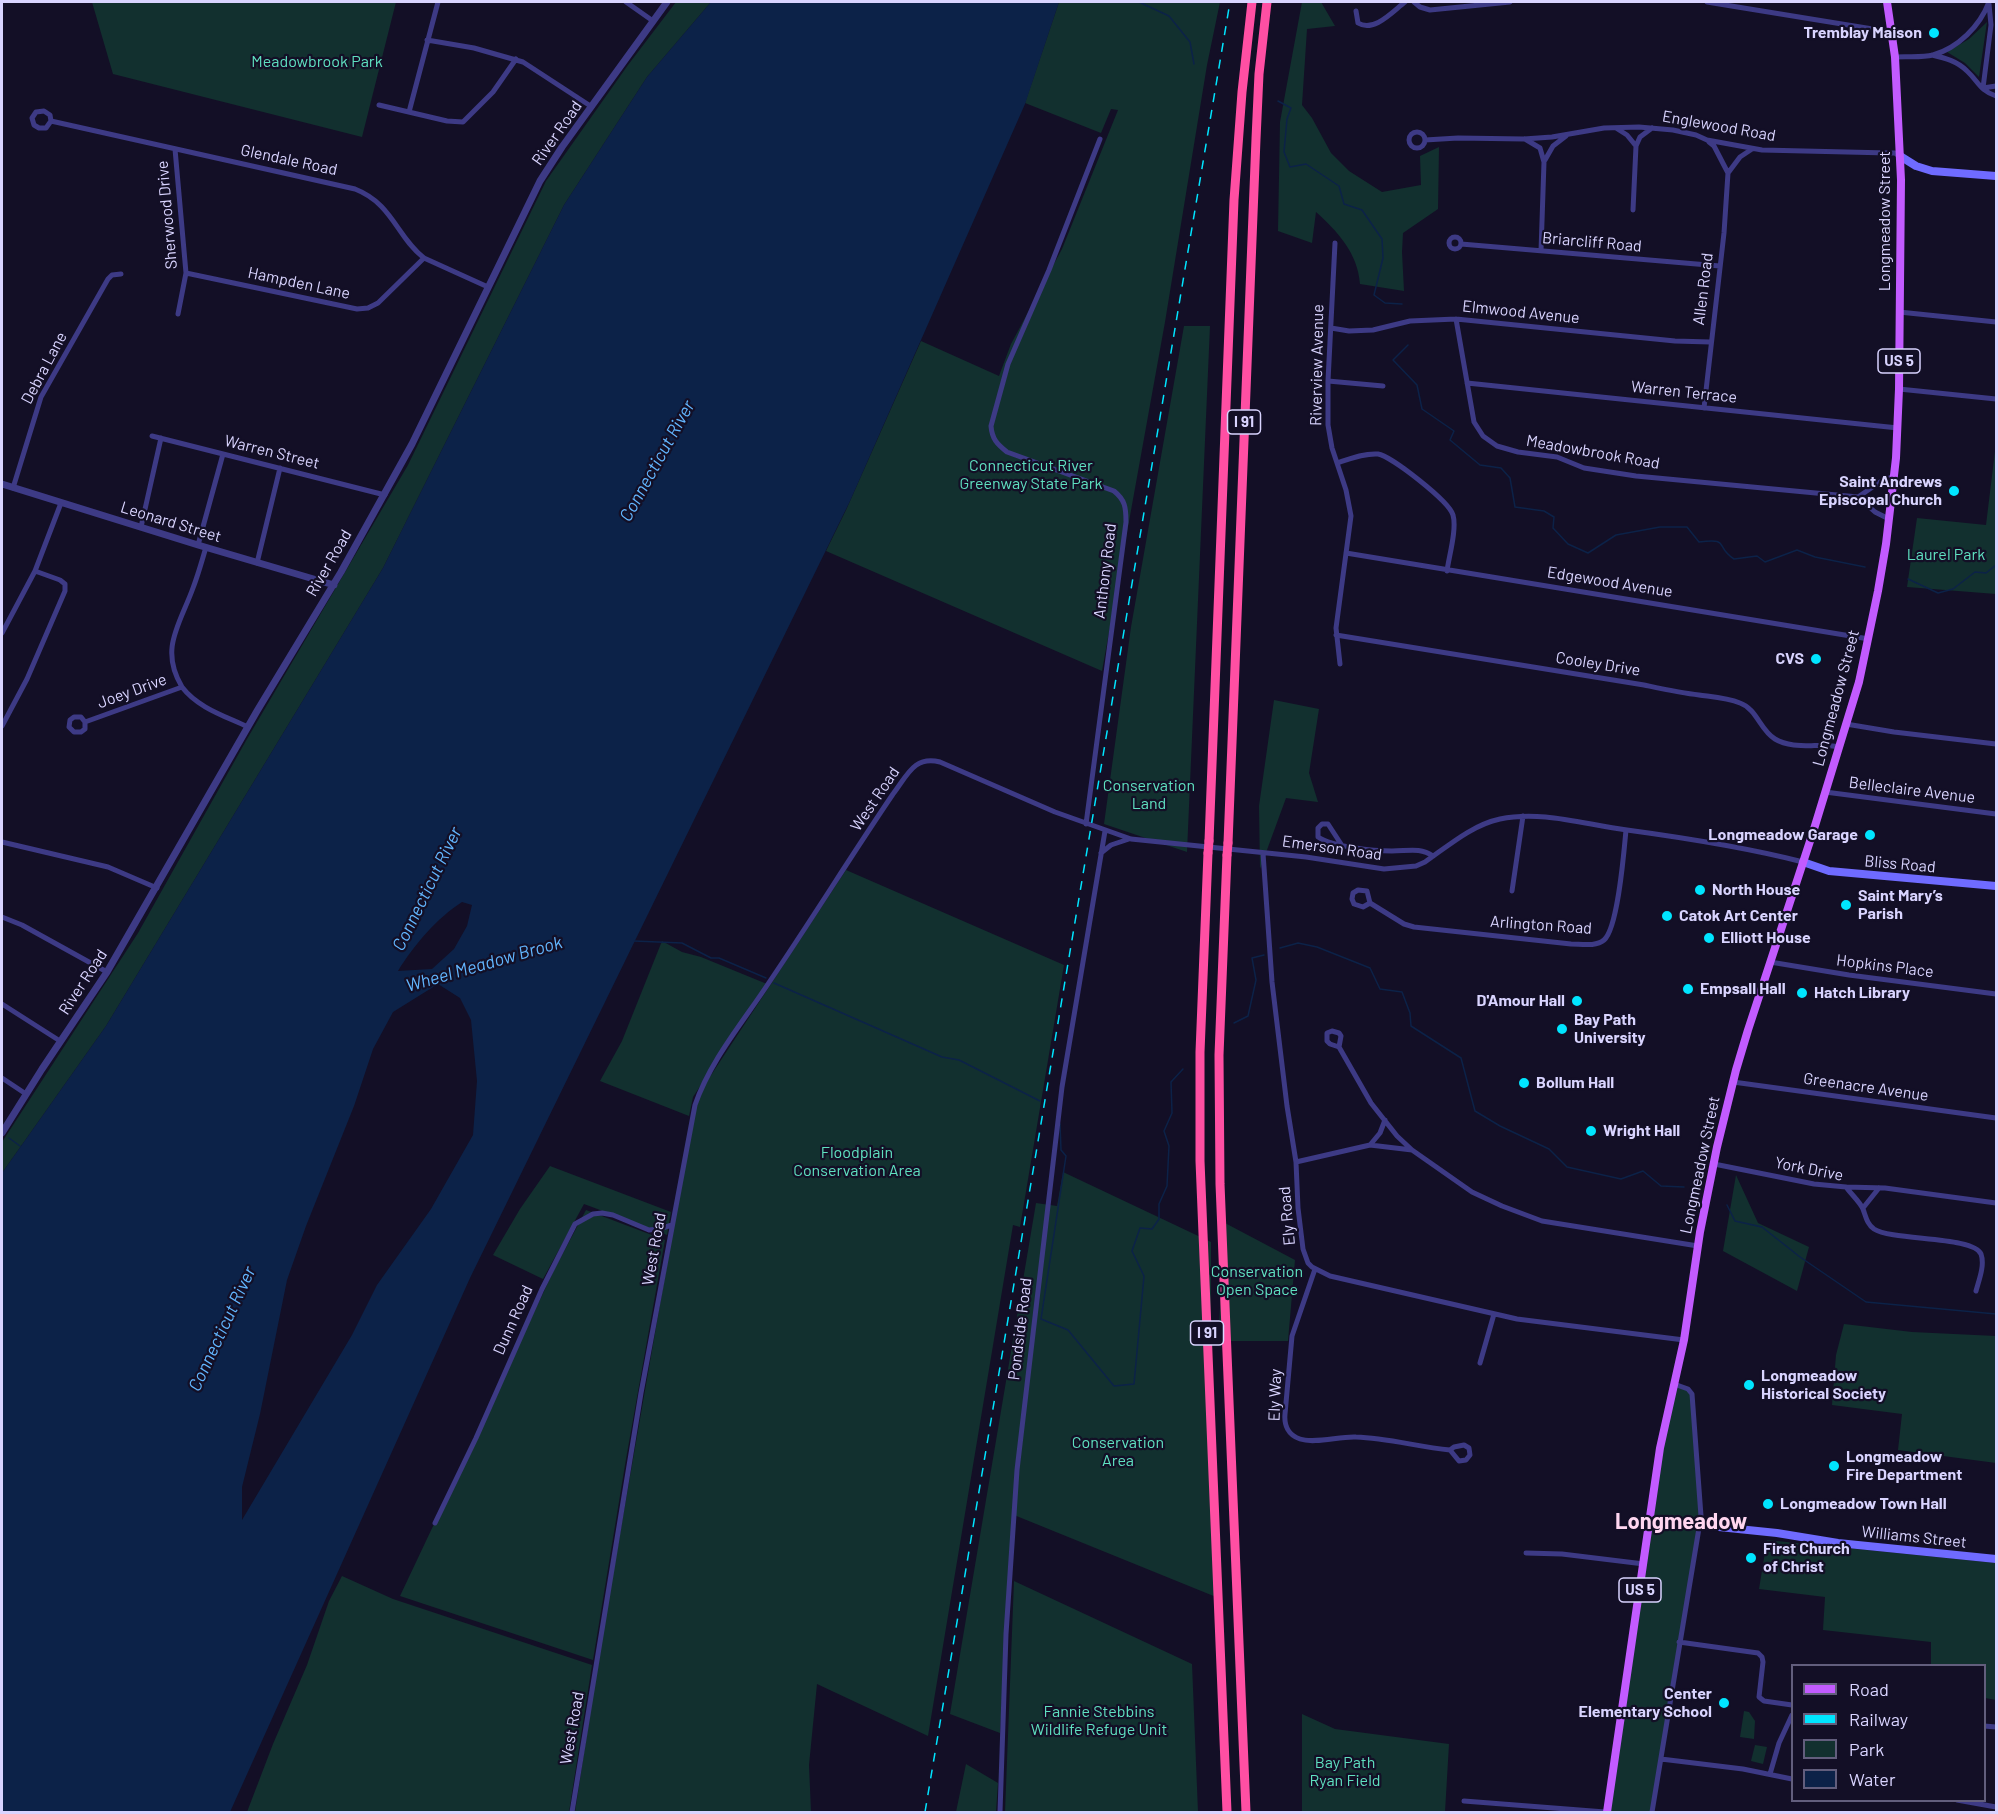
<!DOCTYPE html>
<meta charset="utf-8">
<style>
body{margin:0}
#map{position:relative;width:1998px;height:1814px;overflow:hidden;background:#130f26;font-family:Barlow,sans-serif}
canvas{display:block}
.frame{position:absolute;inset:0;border:3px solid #d9d4ff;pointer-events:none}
.legend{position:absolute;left:1791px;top:1664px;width:195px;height:138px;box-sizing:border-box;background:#130f26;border:2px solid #625e7d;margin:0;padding:8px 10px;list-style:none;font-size:18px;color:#d9d4ff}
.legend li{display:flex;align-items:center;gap:12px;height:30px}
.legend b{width:30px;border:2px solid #625e7d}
</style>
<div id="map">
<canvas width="1998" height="1814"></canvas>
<div class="frame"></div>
<ul class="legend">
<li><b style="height:8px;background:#c25bff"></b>Road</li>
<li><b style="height:8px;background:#00e5ff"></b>Railway</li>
<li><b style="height:16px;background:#12302f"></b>Park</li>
<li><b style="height:16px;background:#0c2248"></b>Water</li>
</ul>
</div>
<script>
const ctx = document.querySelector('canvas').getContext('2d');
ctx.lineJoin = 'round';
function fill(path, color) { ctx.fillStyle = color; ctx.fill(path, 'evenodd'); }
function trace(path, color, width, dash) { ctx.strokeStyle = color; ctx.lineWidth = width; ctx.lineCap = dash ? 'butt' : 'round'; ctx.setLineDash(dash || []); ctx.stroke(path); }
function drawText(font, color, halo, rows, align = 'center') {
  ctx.font = font + ' Barlow,sans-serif'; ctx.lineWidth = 4.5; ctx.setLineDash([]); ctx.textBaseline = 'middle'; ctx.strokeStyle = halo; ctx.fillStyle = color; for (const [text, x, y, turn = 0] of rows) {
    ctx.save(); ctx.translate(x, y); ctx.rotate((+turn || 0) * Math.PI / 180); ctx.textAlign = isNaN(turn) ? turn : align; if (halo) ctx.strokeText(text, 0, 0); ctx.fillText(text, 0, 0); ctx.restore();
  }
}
const green = new Path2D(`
 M92 2H396L362 137 113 74Z
 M676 2H711L647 77 564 205 383 568 106 1026 2 1173V1142L138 933 247 739 408 465 546 181 628 65Z
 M1059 2H1220L1207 65 1165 322 1102 671 826 551 846 510 921 341 999 376 1011 344 1062 249 1118 110 1111 109 1101 133 1025 103Z
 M1302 2H1321L1335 26 1307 29 1302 105 1312 118 1331 153 1349 171 1382 192 1421 185 1420 156 1439 147 1438 209 1403 233 1402 252 1404 291 1360 284C1358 253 1337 231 1316 212L1312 243 1278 231 1280 122Z
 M1987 22 1979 77 1965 63 1947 52 1969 39Z
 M1184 326H1210L1187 852 1104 824 1131 627Z
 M1996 443V594L1907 587 1917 518 1986 525Z
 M1274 700 1319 709 1309 773 1318 802 1286 798 1260 869 1259 806Z
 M846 870 1064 965 1020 1227 1013 1225 928 1736 817 1684 809 1765 811 1812H575L599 1654 696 1098Z
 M662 941 682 952 701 957 767 984 693 1097 689 1116 600 1081 622 1041Z
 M550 1166 671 1212 667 1235 584 1204 543 1279 493 1255 520 1209Z
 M1063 1172 1211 1242V1365L1221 1599 1014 1515 1000 1733 950 1714 1036 1203 1057 1206Z
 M1736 1175 1758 1223 1809 1247 1797 1291 1723 1251Z
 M586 1210 665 1240 626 1459 593 1660 400 1596 554 1270Z
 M1225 1223 1295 1260 1288 1341H1218Z
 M1844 1324 1912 1332 1996 1336V1463L1898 1450 1902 1414 1832 1405 1836 1355Z
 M1674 1384 1690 1391 1701 1505 1652 1812H1607L1625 1684Z
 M1767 1540 1996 1563V1700L1985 1698 1984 1666 1931 1665V1642L1823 1630 1825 1597 1759 1589Z
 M342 1576 393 1599 592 1665 569 1812H247L273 1744 307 1665 329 1601Z
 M1014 1581 1192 1664 1198 1812H1005Z
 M1744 1711 1749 1712 1755 1721 1754 1739 1740 1737Z
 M1302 1714 1335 1729 1449 1744 1445 1812H1302Z
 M1755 1745 1767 1747 1763 1764 1751 1761Z
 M966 1764 998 1783 996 1812H956Z`);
const water = new Path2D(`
 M711 2H1059L1025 104 850 501 470 1278 230 1812H2V1173L106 1026 383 568 564 205 647 77ZM462 902 472 905 467 926 454 949 432 969 398 971C414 945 437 918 462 902ZM438 984 460 998 471 1020 477 1081 473 1135 431 1209 377 1285 352 1335 242 1520V1487L260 1414 287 1280 306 1226 354 1106 373 1049 393 1012Z`);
const stream = new Path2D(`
 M1139 2 1169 16 1190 42 1194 64
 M1278 101 1291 108 1287 119 1284 152 1290 167 1306 164 1339 186 1344 204 1362 210 1382 239 1383 258 1374 295 1385 303 1402 304
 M1408 345 1393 360 1417 385 1422 409 1454 431 1450 440 1480 465 1501 468 1510 478 1515 507 1544 511 1554 517 1553 528 1568 544 1588 553 1616 535 1660 527H1687L1699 542C1731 538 1714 546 1734 559L1757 556 1765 562 1797 550 1815 557 1865 567
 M1908 579 1938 593 1953 589 1975 572 1986 573 1996 565
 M634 941 682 943 711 958H719L766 978
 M1280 948 1298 943 1317 947 1370 968 1380 989 1402 992 1410 1013 1411 1026 1461 1058 1475 1111 1500 1126 1549 1149 1567 1167 1621 1179 1643 1171 1661 1186 1684 1187
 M774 983 942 1057 959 1060 1040 1101
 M1234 1023 1248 1016 1256 980 1252 958 1264 955
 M1060 1124 1061 1150 1066 1156 1041 1319 1068 1330 1114 1386 1134 1384 1144 1276 1132 1251 1140 1228 1152 1229 1159 1219V1204L1167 1186 1169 1146 1164 1131 1172 1113 1171 1082 1183 1069
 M9 1138 20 1146
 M1727 1205 1735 1221 1762 1227 1800 1257 1866 1302 1996 1314`);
const minor = new Path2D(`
 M626 2 653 21
 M1414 2 1420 7 1430 10 1510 2
 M1707 2 1891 32
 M1356 11 1358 23C1374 33 1393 11 1405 2
 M427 40 474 48 523 62 592 107
 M1932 55C1945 58 1957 61 1967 71 1979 82 1979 90 1996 96
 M1895 57C1907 56 1921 58 1933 55 1958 48 1980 26 1989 2
 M1983 88 1991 25 1989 4
 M1983 88 1996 86
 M379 105 447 121 463 122 493 92 516 59
 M409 112 438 2
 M51 121 46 128H39L34 125 32 118 36 112 44 111 50 115 51 121 355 189C393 204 396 236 424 258L488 287
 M1616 128 1627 135 1636 146 1633 210
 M1409 140a8 8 0 1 1 16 0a8 8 0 1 1-16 0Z
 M1525 139 1540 148 1544 162 1541 251
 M1425 140 1458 138 1524 139 1552 137 1604 128 1639 127 1673 130 1696 135 1707 140 1762 150 1889 153H1895L1900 156
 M1709 142 1714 146 1728 173
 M1636 146 1640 137 1652 128
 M175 149 186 273 178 314
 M1545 160 1553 146 1566 136
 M1449 243a6 6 0 1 1 12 0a6 6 0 1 1-12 0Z
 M1335 243 1328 381V425L1332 448 1346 490 1351 516 1336 628 1340 664
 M1461 244 1720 266
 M186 273 357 309 368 308 378 303 424 258
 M1899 312 1996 322
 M1456 319 1474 422 1483 436 1497 446 1518 452 1557 457 1584 468 1636 476 1858 497 1880 482 1894 476
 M1331 328 1349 331 1373 330 1410 321 1456 319 1675 341 1710 342
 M1328 381 1383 386
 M1467 383 1898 428
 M1899 389 1996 399
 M1704 408 1724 233 1728 173 1740 157 1752 149
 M152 436 385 495
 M1337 463C1349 459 1364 453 1378 454 1391 456 1449 501 1453 515 1457 529 1449 556 1447 571
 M13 488 41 397 108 279 112 275 121 274
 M1858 497 1875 512 1889 519
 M141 527 161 438
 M198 545 223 454
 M1346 553 1869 639
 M257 563 280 468
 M2 633 35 571 61 503
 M1336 635 1644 685C1663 689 1681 693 1699 695 1713 697 1727 698 1740 703 1757 709 1760 730 1775 739 1793 750 1819 743 1839 747
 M182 687C159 649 180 624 193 588 198 575 202 561 206 547
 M85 722V729L81 732H74L69 727 70 720 74 717H81L85 722 182 687C198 708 225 716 248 727
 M1846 724 1894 732 1996 744
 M2 726 27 679 65 591V584L60 580 35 571
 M1825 792 1996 814
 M1086 824 1126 522C1126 507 1125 500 1114 491L1007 452C997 444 992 439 991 426L1008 364 1049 270 1100 139
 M2 842 108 867 157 888
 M1341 844 1328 824H1322L1318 828V837C1333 847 1374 851 1392 851 1408 851 1420 847 1433 856
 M1101 853 1111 845 1129 839
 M1263 853 1272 982 1287 1106 1296 1162 1298 1208 1303 1249 1308 1263 1312 1267 1330 1276 1517 1319 1684 1340
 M1512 891 1523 816
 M1370 903 1363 907 1354 904 1352 899 1353 893 1358 890 1367 891 1370 903 1404 924 1414 927 1571 944C1581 944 1596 947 1604 940 1618 928 1624 851 1626 830
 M2 917 22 925 107 972
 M1770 962 1849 975 1996 994
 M2 1004 60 1041
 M1339 1047 1341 1036 1339 1033 1332 1031 1327 1033V1041L1330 1044 1339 1047 1371 1103 1397 1136 1412 1150 1472 1192 1502 1206 1542 1221 1698 1246
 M2 1078 26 1094
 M1733 1082 1996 1118
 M1370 1145 1380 1133 1385 1120
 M1296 1162 1370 1145 1412 1150
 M1714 1164 1814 1184 1846 1187C1851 1194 1860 1202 1863 1209 1866 1217 1867 1224 1874 1229 1892 1241 1974 1236 1981 1254 1985 1265 1979 1280 1976 1291
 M1846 1187 1885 1188 1996 1203
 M1863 1208 1879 1188
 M1315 1269 1292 1336 1285 1414C1284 1425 1288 1435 1300 1439 1315 1444 1340 1436 1356 1437 1388 1438 1418 1447 1450 1450L1459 1461 1466 1460 1470 1455 1469 1448 1464 1445 1454 1447 1450 1450
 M1480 1363 1494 1314
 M435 1523 476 1438 542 1289 575 1224 593 1214 602 1213 613 1215 649 1230 659 1229 672 1225
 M1526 1553 1562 1554 1644 1564
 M1679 1642 1758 1653 1762 1657 1763 1662 1759 1697 1764 1701 1792 1705
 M1984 1726 1996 1727
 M1661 1759 1743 1769 1792 1779
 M1770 1774 1779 1743 1792 1715
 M1957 1800 1996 1807
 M1464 1801 1605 1812
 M572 1812 641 1393 695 1105C711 1059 744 1021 770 981 812 919 851 856 893 794 907 776 914 755 940 762L1055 812 1131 839 1306 857 1384 869 1416 866 1425 862C1448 846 1472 825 1500 819 1542 810 1586 825 1627 830 1686 838 1745 847 1803 862
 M1000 1812 1006 1634 1017 1470 1062 1087 1105 831
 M1652 1812 1701 1516 1692 1394 1688 1389 1674 1384`);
const tertiary = new Path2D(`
 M2 484 198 545 334 585
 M2 1133 42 1069 107 972 257 711 341 572 412 444 540 181 562 147 667 2`);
const secondary = new Path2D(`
 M1900 156 1916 166 1932 171 1996 176
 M1803 862 1829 871 1996 886
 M1651 1520 1777 1533 1838 1543 1996 1559`);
const primary = new Path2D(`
 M1607 1812 1660 1448 1684 1340 1700 1232 1717 1147 1736 1070 1748 1030 1814 829 1859 682 1878 591 1886 544 1896 458 1899 389 1901 180 1895 57 1887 2`);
const motorway = new Path2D(`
 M1209 841 1234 200 1242 92 1252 2
 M1228 843 1256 139 1259 74 1267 2
 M1208 853 1200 1052V1161L1227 1812
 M1227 855 1219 1055 1220 1184 1246 1812`);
const rail = new Path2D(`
 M925 1812 1230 2`);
const motorwayBridge = new Path2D(`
 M1208 853 1209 841
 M1227 855 1228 843`);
const markers = [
 [1934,33,6,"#00e5ff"],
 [1954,491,6,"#00e5ff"],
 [1816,659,6,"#00e5ff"],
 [1870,835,6,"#00e5ff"],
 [1700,890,6,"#00e5ff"],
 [1846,905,6,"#00e5ff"],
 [1667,916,6,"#00e5ff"],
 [1709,938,6,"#00e5ff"],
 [1688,989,6,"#00e5ff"],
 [1802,993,6,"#00e5ff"],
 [1577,1001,6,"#00e5ff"],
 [1562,1029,6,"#00e5ff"],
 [1524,1083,6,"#00e5ff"],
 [1591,1131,6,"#00e5ff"],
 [1749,1385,6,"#00e5ff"],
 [1834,1466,6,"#00e5ff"],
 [1768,1504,6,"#00e5ff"],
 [1751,1558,6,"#00e5ff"],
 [1724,1703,6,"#00e5ff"]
];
const shields = [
 [1899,361,42],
 [1244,422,33],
 [1207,1333,33],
 [1640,1590,42]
];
const shieldNames = [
 ["US 5",1899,361],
 ["I 91",1244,422],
 ["I 91",1207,1333],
 ["US 5",1640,1590]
];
const poiNames = [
 ["Tremblay Maison",1922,33,"right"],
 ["Saint Andrews",1942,482,"right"],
 ["Episcopal Church",1942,500,"right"],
 ["CVS",1804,659,"right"],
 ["Longmeadow Garage",1858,835,"right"],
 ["North House",1712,890],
 ["Saint Mary’s",1858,896],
 ["Parish",1858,914],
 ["Catok Art Center",1679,916],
 ["Elliott House",1721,938],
 ["Empsall Hall",1700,989],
 ["Hatch Library",1814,993],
 ["D'Amour Hall",1565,1001,"right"],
 ["Bay Path",1574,1020],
 ["University",1574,1038],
 ["Bollum Hall",1536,1083],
 ["Wright Hall",1603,1131],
 ["Longmeadow",1761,1376],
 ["Historical Society",1761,1394],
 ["Longmeadow",1846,1457],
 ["Fire Department",1846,1475],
 ["Longmeadow Town Hall",1780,1504],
 ["First Church",1763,1549],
 ["of Christ",1763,1567],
 ["Center",1712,1694,"right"],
 ["Elementary School",1712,1712,"right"]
];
const parkNames = [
 ["Meadowbrook Park",317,62],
 ["Connecticut River",1031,466],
 ["Greenway State Park",1031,484],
 ["Laurel Park",1946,555],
 ["Conservation",1149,786],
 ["Land",1149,804],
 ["Floodplain",857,1153],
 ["Conservation Area",857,1171],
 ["Conservation",1257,1272],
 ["Open Space",1257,1290],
 ["Conservation",1118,1443],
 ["Area",1118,1461],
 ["Fannie Stebbins",1099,1712],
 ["Wildlife Refuge Unit",1099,1730],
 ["Bay Path",1345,1763],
 ["Ryan Field",1345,1781]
];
const streetNames = [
 ["Englewood Road",1719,126,10],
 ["River Road",557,133,-55],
 ["Glendale Road",289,160,12],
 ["Sherwood Drive",167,215,-95],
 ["Longmeadow Street",1885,221,-90],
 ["Briarcliff Road",1592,242,5],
 ["Hampden Lane",299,283,12],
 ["Allen Road",1703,289,-83],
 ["Elmwood Avenue",1521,312,6],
 ["Riverview Avenue",1317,365,-89],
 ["Debra Lane",44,368,-62],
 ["Warren Terrace",1684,392,6],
 ["Warren Street",272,452,14],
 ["Meadowbrook Road",1593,452,10],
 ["Leonard Street",171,522,17],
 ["River Road",329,563,-60],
 ["Anthony Road",1105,571,-83],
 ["Edgewood Avenue",1610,582,9],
 ["Cooley Drive",1598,664,9],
 ["Joey Drive",132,691,-20],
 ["Longmeadow Street",1836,698,-75],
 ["Belleclaire Avenue",1912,790,7],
 ["West Road",875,799,-56],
 ["Emerson Road",1332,848,8],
 ["Bliss Road",1900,864,5],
 ["Arlington Road",1541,925,4],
 ["Hopkins Place",1885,966,7],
 ["River Road",83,982,-57],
 ["Greenacre Avenue",1866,1087,8],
 ["Longmeadow Street",1700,1165,-78],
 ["York Drive",1809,1169,11],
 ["Ely Road",1287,1216,-95],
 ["West Road",654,1249,-80],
 ["Dunn Road",513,1320,-66],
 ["Pondside Road",1020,1329,-83],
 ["Ely Way",1275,1395,-88],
 ["Williams Street",1914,1537,6],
 ["West Road",572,1728,-80]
];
const waterNames = [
 ["Connecticut River",657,461,-61],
 ["Connecticut River",427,889,-64],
 ["Wheel Meadow Brook",484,964,-16],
 ["Connecticut River",222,1329,-65]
];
const districtNames = [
 ["Longmeadow",1681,1522]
];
fill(green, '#12302f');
fill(water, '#0c2248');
trace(stream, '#0c2248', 1.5);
trace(minor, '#3d3a85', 5);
trace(tertiary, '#3d3a85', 7);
trace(secondary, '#6f6bff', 8);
trace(primary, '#c25bff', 8);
trace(motorway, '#ff4fa3', 9);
trace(rail, '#00e5ff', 1.5, [9, 8]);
trace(motorwayBridge, '#ff4fa3', 9);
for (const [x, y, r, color] of markers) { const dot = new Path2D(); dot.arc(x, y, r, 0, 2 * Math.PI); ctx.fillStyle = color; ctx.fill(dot); trace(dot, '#130f26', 2); }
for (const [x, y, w] of shields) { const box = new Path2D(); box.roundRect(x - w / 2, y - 12, w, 24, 4.5); ctx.fillStyle = '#130f26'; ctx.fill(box); trace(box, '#d9d4ff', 1.5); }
drawText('bold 15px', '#d9d4ff', null, shieldNames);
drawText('bold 16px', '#d9d4ff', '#130f26', poiNames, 'left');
drawText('16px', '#5fe0c0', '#130f26', parkNames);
drawText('16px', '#d9d4ff', '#130f26', streetNames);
drawText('italic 18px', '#62b6ff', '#130f26', waterNames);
drawText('bold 22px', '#ffd6f0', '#130f26', districtNames);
</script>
